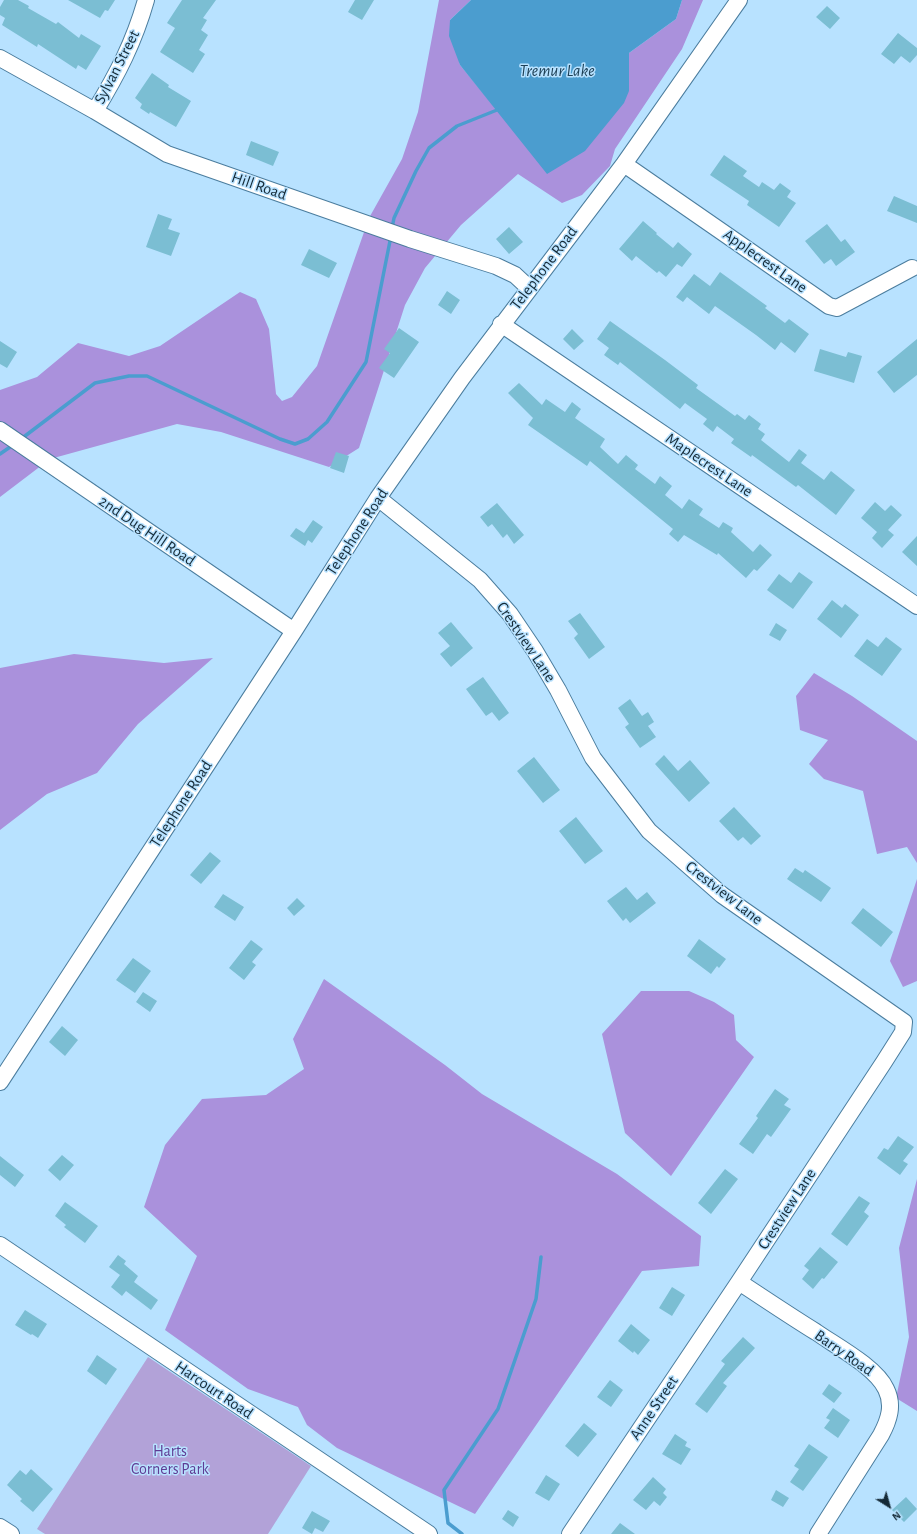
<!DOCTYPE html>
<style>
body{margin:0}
#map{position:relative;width:917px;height:1534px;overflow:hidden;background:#b8e2ff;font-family:"Alegreya Sans",sans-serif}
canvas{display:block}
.north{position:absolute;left:869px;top:1486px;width:40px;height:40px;-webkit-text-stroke:3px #b8e2ff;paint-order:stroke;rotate:143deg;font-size:11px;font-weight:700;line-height:16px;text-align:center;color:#152a37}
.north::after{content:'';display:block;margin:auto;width:14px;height:18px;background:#152a37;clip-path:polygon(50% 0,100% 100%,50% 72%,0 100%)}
</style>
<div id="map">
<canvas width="917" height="1534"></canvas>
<div class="north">N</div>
</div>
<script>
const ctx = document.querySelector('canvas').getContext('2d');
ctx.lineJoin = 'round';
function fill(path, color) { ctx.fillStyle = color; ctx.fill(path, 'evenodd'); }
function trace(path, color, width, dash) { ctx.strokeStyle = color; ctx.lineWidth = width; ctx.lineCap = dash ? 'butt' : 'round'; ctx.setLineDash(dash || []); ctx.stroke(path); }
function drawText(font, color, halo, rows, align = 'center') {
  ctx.font = font + ' "Alegreya Sans",sans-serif'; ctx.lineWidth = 3; ctx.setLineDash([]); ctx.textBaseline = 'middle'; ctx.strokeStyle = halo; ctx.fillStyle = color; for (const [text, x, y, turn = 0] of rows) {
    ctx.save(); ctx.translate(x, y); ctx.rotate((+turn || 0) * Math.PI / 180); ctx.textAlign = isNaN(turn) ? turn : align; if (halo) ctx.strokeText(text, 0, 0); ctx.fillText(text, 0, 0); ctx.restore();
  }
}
const green = new Path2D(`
 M148 1357 311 1466 268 1534H45L37 1529Z`);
const forest = new Path2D(`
 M439 0H471L450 20 460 65 497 110 629 91V53L676 19 682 0H703L682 49 615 149 610 166 582 195 562 203 518 174 461 225 425 268 405 305 359 448 329 467 221 432 177 424 50 459 0 497V390L37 377 78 343 129 356 160 346 240 292 256 299 269 329 276 394 282 401 292 397 317 366 369 218 402 159 418 112Z
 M74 654 164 663 213 658 138 724 97 773 47 794 0 830V668Z
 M814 673 852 696 917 741V863L907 847 877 854 863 791 824 779 809 764 828 740 800 730 796 696Z
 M917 879V981L903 987 890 961Z
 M324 979 445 1065 482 1094 617 1174 701 1236 699 1266 642 1271 475 1514 337 1448 307 1425 298 1407 248 1389 165 1330 197 1256 144 1207 165 1145 202 1099 266 1095 304 1069 293 1039Z
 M641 991H689L714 1002 734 1015 736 1040 754 1057 671 1176 625 1133 602 1034Z
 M917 1179V1411L896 1398 909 1337 899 1248Z`);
const water = new Path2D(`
 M471 0H682L676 19 629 53V91L624 103 585 151 547 174 460 65 449 36 450 20Z`);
const stream = new Path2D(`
 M392 228 394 218 416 171 429 148 457 126 497 110
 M21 439 95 383 129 376H147L280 439 295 444 308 439 327 422 366 362 391 236
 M0 454 13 445
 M462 1534 448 1523 444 1490 498 1409 536 1299 541 1257`);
const building = new Path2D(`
 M4 0H18L29 6 28 8 56 24 58 22 79 38 81 34 101 46 86 70 78 65 76 69 38 44 37 47 2 25 5 18 0 15V7Z
 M68 0H115L108 11 105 10 100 18Z
 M182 0H216L203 18 207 20 201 30 208 35 199 50 205 54 193 73 160 52 175 28 167 23Z
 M355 0H374L362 20 348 12Z
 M827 6 840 18 830 29 816 17Z
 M898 33 917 48V55L910 63 901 56 894 64 881 54Z
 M152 73 169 85 168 87 191 101 176 127 150 112 149 114 140 108 142 104 135 98Z
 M251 141 279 152 273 166 246 155Z
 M724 155 747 171 743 176 759 187 762 182 774 190 780 183 791 191 787 197 796 203 779 227 747 205 749 201 710 175Z
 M894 196 917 206V223L887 211Z
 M158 214 172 219 168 229 180 233 171 256 146 247Z
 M643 221 657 233 656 234 673 248 678 242 692 254 682 267 677 264 666 277 659 271 657 273 636 256 632 261 619 249Z
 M827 224 841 242 845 239 855 252 836 266 831 259 824 264 805 241Z
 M509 227 523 242 509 254 496 239Z
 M309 249 337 263 329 278 301 265Z
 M720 272 767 306 765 308 785 323 789 319 809 334 795 353 781 342 775 350 756 335 715 306 709 314 687 297 683 302 676 297 694 274 710 286Z
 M447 291 460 300 451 314 438 305Z
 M610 321 665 360 698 385 696 388 735 416 737 414 745 420 749 415 761 424 758 429 765 434 761 440 789 462 799 449 807 455 801 463 824 480 831 471 855 490 836 515 798 485 796 487 752 455 751 457 731 443 734 439 717 426 713 432 703 424 707 419 685 403 680 409 620 362 618 365 604 355 609 348 597 339Z
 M399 328 419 342 394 378 379 368 390 353 384 349Z
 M572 329 584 341 574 350 563 339Z
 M917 339V375L894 393 877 372Z
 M0 341 17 352 7 368 0 364Z
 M820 349 846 357 848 352 862 356 854 383 814 371Z
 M519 383 542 405 546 399 565 412 572 402 581 409 575 418 605 439 600 447 618 464 626 455 638 465 635 469 655 484 660 476 672 486 665 495 682 509 689 499 703 509 699 515 719 528 723 522 733 528 731 532 753 552 760 544 772 555 757 571 754 569 746 578 718 553 717 555 684 535 678 542 669 534 673 529 590 461 587 466 528 425 533 418 508 393Z
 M336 452 349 456 344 473 330 468Z
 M875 502 885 511 891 505 902 515 888 530 894 535 882 548 872 538 877 532 861 518Z
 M497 503 524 535 514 544 507 534 503 538 492 524 488 527 480 517Z
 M313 520 323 527 312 543 308 540 305 546 290 536 296 528 304 533Z
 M917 536V566L902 552Z
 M799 572 813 582 793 609 767 590 779 574 791 583Z
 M832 600 842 608 845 604 859 615 841 638 817 619Z
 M580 613 605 647 589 659 574 638 578 634 568 621Z
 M451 622 473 648 451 667 440 654 450 646 438 633Z
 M776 623 787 630 780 641 769 635Z
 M886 637 902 649 882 676 854 656 867 639 878 647Z
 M483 677 509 713 499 721 492 712 486 716 466 689Z
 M630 699 642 716 648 712 654 722 648 726 656 737 640 748 625 727 629 724 618 708Z
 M664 755 678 771 690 760 710 783 689 802 655 764Z
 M534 757 560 790 543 803 517 771Z
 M734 807 761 836 751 845 743 837 738 841 719 821Z
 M576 817 603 851 585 864 559 831Z
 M210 852 221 861 201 884 190 875Z
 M795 868 803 873 805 870 831 888 821 902 787 879Z
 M626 887 637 900 647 892 656 903 630 923 626 918 623 921 607 901Z
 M223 894 244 907 235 921 214 907Z
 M297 898 305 906 294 916 287 908Z
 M863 908 893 932 881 947 851 923Z
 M699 939 726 959 719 968 717 966 711 974 687 956Z
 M251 940 263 949 252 962 256 965 244 980 229 968Z
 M133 958 151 971 135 993 116 980Z
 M143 992 157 1001 150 1012 136 1002Z
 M62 1026 78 1040 65 1056 49 1042Z
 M775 1089 789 1099 784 1105 791 1109 771 1137 767 1134 753 1154 739 1144 758 1118 756 1116Z
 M898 1136 914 1147 903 1161 908 1164 900 1175 877 1158 884 1148 888 1150Z
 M62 1155 74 1165 60 1181 48 1170Z
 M0 1156 24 1175 15 1187 0 1175Z
 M725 1169 738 1179 711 1214 698 1203Z
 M859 1196 870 1203 864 1212 869 1216 847 1246 831 1234Z
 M65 1202 98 1226 85 1243 64 1227 66 1225 55 1216Z
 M820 1247 838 1262 824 1279 822 1278 813 1289 802 1279 809 1270 804 1266Z
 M118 1255 126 1261 124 1264 138 1276 134 1282 158 1300 151 1310 126 1291 122 1296 111 1287 120 1275 109 1267Z
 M672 1287 685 1295 672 1316 659 1308Z
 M25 1310 47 1324 38 1338 32 1334 31 1335 15 1325Z
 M631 1324 650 1340 638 1355 634 1351 633 1353 618 1341Z
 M743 1337 755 1348 723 1383 727 1386 707 1413 695 1404 725 1364 721 1361Z
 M97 1355 117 1369 106 1385 87 1371Z
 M610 1380 623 1390 611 1407 597 1397Z
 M829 1384 842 1393 834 1403 822 1394Z
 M833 1408 850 1420 838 1438 824 1428 830 1420 826 1418Z
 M584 1423 597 1434 578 1457 565 1446Z
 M675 1434 687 1442 685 1446 691 1449 681 1465 662 1454Z
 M809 1444 828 1457 803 1491 790 1482 799 1469 794 1466Z
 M31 1469 53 1489 33 1512 20 1501 22 1499 7 1485 20 1470 26 1475Z
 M546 1475 560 1484 549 1501 535 1493Z
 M653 1477 666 1489 663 1493 667 1497 660 1506 654 1501 646 1510 633 1500Z
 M776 1490 789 1498 783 1507 771 1500Z
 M906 1497 917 1509 904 1522 892 1510Z
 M508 1510 519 1517 513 1527 502 1519Z
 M312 1511 330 1521 323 1532 315 1528 312 1534 302 1528Z
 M620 1523 635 1534H611Z`);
const minor = new Path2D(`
 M0 58 95 111 167 154 410 239 496 266 515 275 529 288
 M95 111C118 73 134 42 146 0
 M624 164 829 306 837 308 912 268
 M501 324 917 606
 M0 430 294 631
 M378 498 480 580 510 614 535 651 558 690 593 758 649 831 722 895 904 1022 903 1032 884 1062 739 1282 570 1534
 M0 1082 294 631 378 498 462 378 624 164 739 0
 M0 1245 429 1534
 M739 1282C765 1299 790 1316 816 1332 836 1346 876 1367 886 1389 894 1405 889 1420 881 1435L818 1534
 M0 1527 11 1534`);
const streetNames = [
 ["Sylvan Street",117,67,-63],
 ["Hill Road",259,186,19],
 ["Applecrest Lane",765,261,35],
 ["Telephone Road",544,268,-53],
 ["Maplecrest Lane",709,465,34],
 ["2nd Dug Hill Road",147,531,34],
 ["Telephone Road",357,532,-57],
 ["Crestview Lane",526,642,56],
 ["Telephone Road",181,804,-57],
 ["Crestview Lane",724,893,38],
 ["Crestview Lane",787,1209,-57],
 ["Barry Road",844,1353,35],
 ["Harcourt Road",214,1390,34],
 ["Anne Street",654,1408,-56]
];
const parkNames = [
 ["Harts",170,1451],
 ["Corners Park",170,1469]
];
const waterNames = [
 ["Tremur Lake",557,71]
];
fill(green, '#b2a2d8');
fill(forest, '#aa91dc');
fill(water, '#4b9dcf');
trace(stream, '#4b9dcf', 3.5);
fill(building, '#7bbed3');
trace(minor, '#4b7d9e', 18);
trace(minor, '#fff', 16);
drawText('16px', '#152a37', '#b8e2ff', streetNames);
drawText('16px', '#5f3c94', '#b8e2ff', parkNames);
drawText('italic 17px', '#1e4157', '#b8e2ff', waterNames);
</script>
